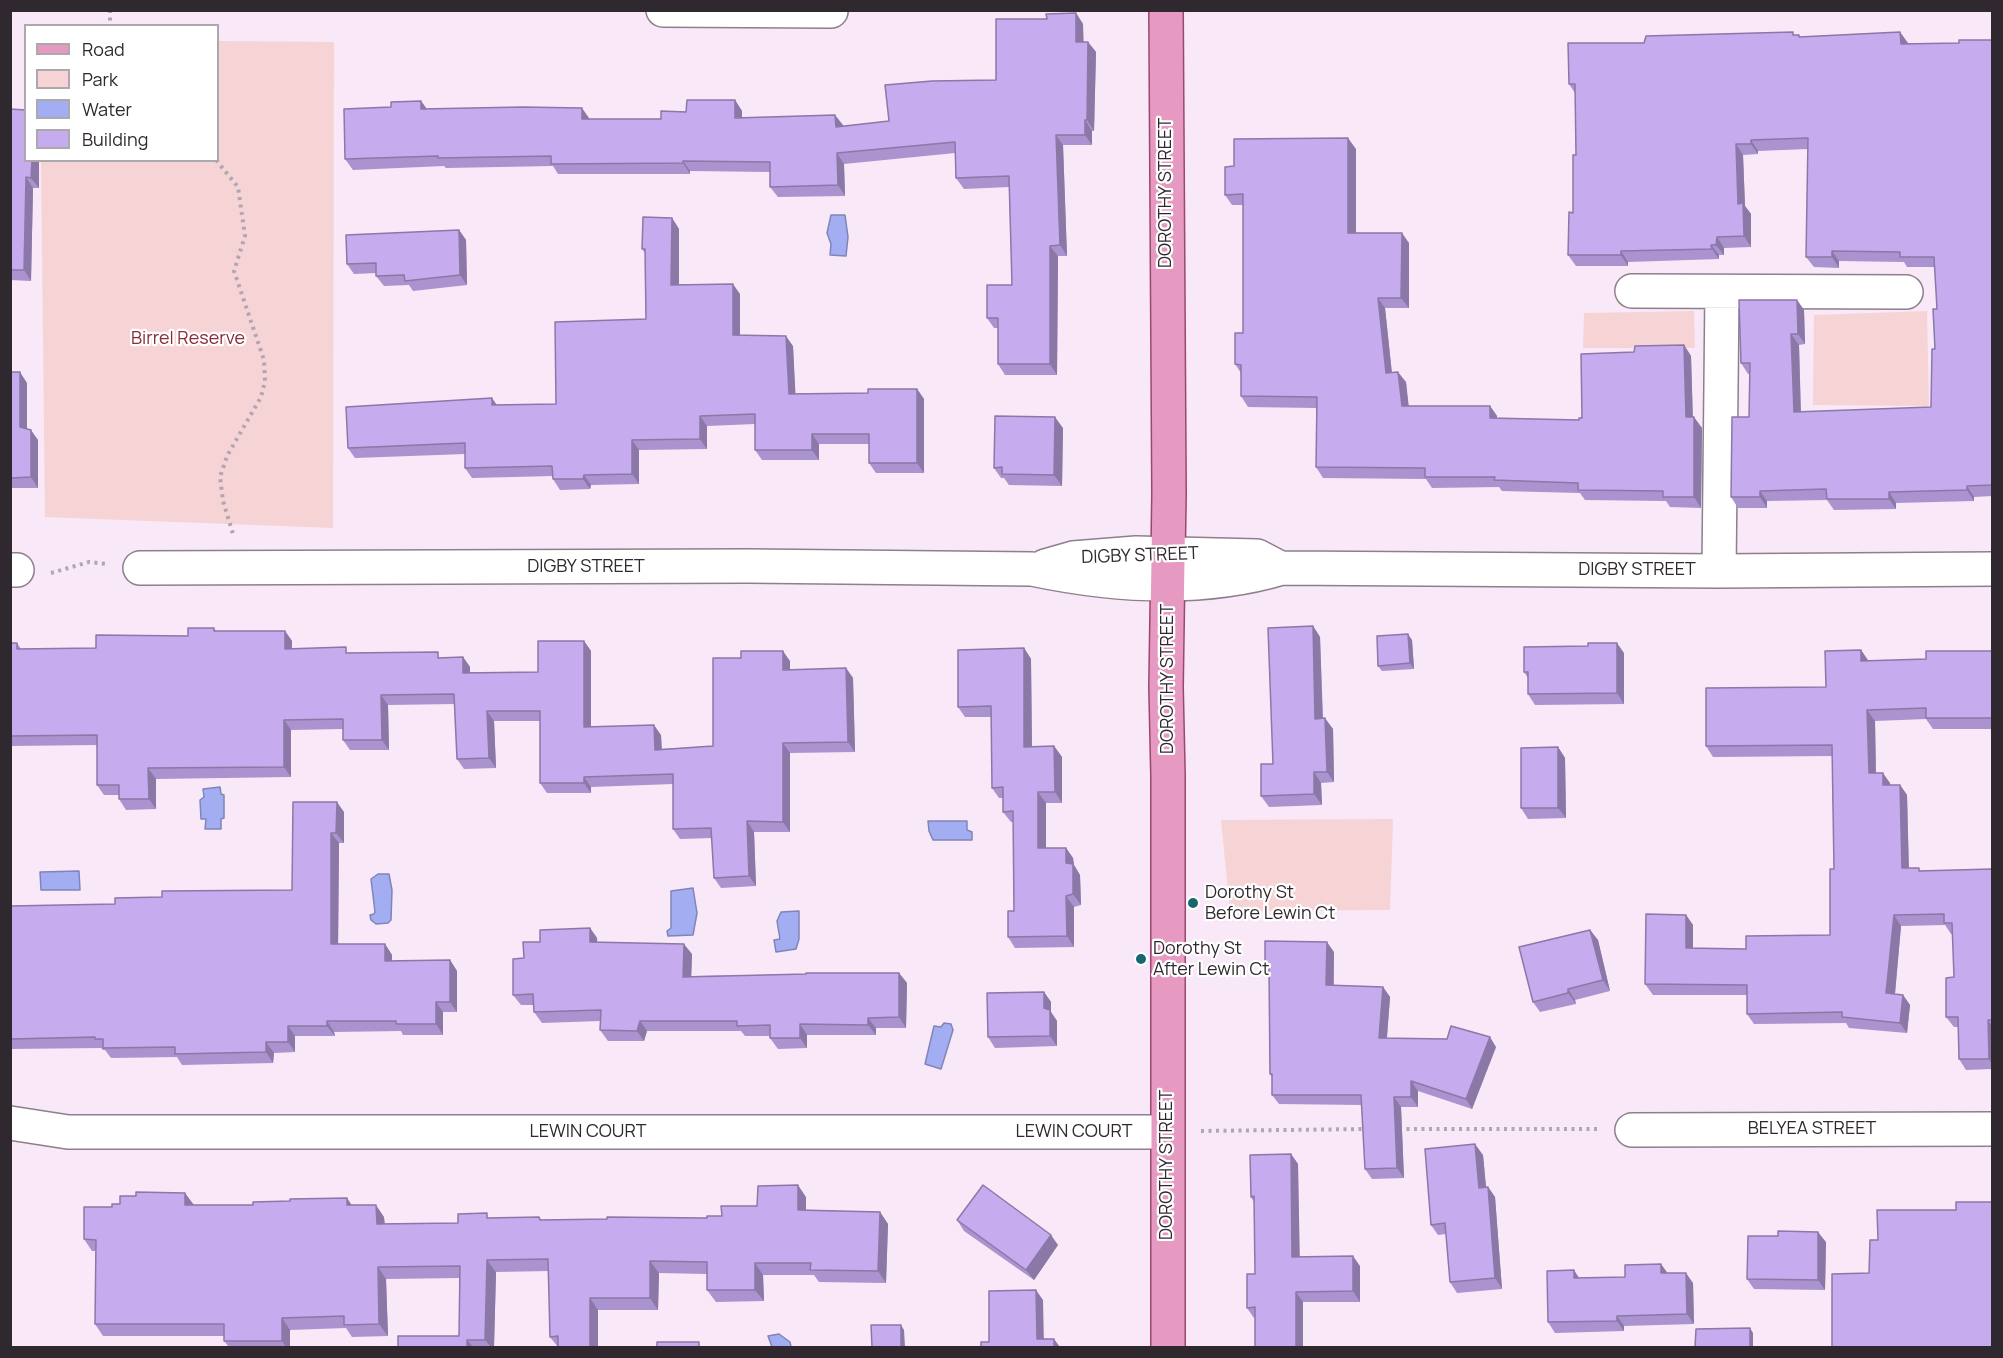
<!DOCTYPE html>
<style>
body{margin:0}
#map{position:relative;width:2003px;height:1358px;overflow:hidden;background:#f8e8f8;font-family:Manrope,sans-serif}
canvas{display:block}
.frame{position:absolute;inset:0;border:12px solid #2f292f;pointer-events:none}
.legend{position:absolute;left:24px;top:24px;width:195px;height:138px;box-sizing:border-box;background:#fff;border:2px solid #aca9ac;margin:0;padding:8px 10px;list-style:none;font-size:18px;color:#2f292f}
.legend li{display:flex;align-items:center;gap:12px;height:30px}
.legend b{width:30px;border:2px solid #aca9ac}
</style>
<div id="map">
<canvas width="2003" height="1358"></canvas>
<div class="frame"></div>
<ul class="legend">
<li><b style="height:8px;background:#e69ac1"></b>Road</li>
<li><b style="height:16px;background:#f6d4d5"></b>Park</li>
<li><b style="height:16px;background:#a3adf1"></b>Water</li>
<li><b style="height:16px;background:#c6abef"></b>Building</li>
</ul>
</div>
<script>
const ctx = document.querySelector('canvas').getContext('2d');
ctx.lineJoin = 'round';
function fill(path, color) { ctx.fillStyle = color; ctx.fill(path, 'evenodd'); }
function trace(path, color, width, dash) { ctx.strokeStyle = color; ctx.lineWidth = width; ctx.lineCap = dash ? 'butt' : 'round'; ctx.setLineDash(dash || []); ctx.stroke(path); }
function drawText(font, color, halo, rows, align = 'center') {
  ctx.font = font + ' Manrope,sans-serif'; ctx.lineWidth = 4.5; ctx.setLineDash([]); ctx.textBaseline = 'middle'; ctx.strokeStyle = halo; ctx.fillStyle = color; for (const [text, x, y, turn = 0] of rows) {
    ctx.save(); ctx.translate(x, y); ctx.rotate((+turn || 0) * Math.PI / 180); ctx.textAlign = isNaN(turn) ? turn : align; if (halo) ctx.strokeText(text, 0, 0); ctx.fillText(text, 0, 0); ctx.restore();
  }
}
const green = new Path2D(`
 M218 41 334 42 333 528 45 517 41 161 218 160Z
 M1694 311 1695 348H1583L1584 313Z
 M1927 311 1929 406 1813 405 1814 315Z
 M1393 819 1390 910 1230 911 1221 820Z`);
const water = new Path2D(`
 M831 215H845L848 237 846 256 830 255 831 244 827 233Z
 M220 787 221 794 224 795V818L221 819V829H205L206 819H201L200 800 204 797 203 789Z
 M928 821H967V830L972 832V840H933L929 831Z
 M79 871 80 890H41L40 872Z
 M378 874H389L392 890 391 920 388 923 376 924 371 920 370 915 374 914 375 912 371 879Z
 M693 888 697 913 693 935 668 936 667 931 671 928V891Z
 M799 911V939L796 949 776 952 774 940 780 939 777 921 781 912Z
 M944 1023 951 1024 953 1030 941 1069 925 1064 934 1026 941 1027Z
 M779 1334 790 1342 791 1347H772L768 1336Z`);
const path = new Path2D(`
 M110 10V26
 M216 160 238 187 245 236 234 271 264 360 265 381 261 397 227 456 220 477 223 501 233 534
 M51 573 89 562 107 564
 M1399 1129H1601
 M1201 1131 1367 1129`);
const minor = new Path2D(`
 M663 10 831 11
 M1632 291 1906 292
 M1045 566 1073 558 1136 553 1257 556 1280 568
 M140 568 748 566 1032 569C1113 586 1202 592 1282 568L1719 571 1992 569
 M10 570H17
 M1719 571 1722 292
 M10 1123 68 1132H1167
 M1632 1130 1992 1129`);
const major = new Path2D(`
 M1166 10 1169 494 1166 687 1168 776V1348`);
const wall = new Path2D(`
 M1076 13 1083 24V42H1088L1096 52 1094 131H1092V145H1063L1067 256H1058L1057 375H1005L998 364V328H994L987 318 1012 285 1009 187 964 189 956 178 955 153 844 164 845 196 778 197 770 187V172L690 171V174H558L553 166 446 168 444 166 353 170 345 159 391 107 421 101 427 109 589 119H661L735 100 742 111V118L835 115 843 126 889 121 996 80 1047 19Z
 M1900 32 1908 44 1959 43 1992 40V496L1974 497V501L1896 503V509L1834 510 1827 500 1767 501V508H1738L1731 497 1749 417 1750 374H1748L1741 363 1797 300 1804 310 1805 344 1799 345 1801 412 1931 407 1937 309 1935 267H1907L1904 262 1839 261V268L1814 267 1806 257 1808 149 1758 151V154L1743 155 1745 206 1751 214V247L1724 248V255H1719V259L1628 262V266H1576L1568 255 1573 213 1576 155 1575 93 1569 84 1644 43 1795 35 1800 37Z
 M10 109 26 160H39V188H33L31 281 10 280Z
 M1356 149V233L1409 243V308H1385L1392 373 1406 382 1408 406H1490L1497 416V418L1579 420 1634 352 1684 345 1691 356 1693 417 1702 428 1701 508 1670 507 1666 501 1585 500 1580 493 1502 491 1499 487 1432 488 1426 479 1323 478 1316 467V408L1248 407 1241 396V373L1235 364 1243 333V205H1232L1225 195 1234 166Z
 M672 218 679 229V285L740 294V335L793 346 795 394 868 393 917 389 924 399V473H876L869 463V444H819V460H762L755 450V424L707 426V449L639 450V484L591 485 590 489 560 490 553 479V476L472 478 465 468V454L355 458 348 448 497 405 556 404 646 319 645 253 642 249Z
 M459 230 466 240 467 285 413 291 409 285 384 286 376 276V273L354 274 347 264Z
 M10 372 27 383V429L38 440V488H10Z
 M1063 428 1062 486 1009 485 1004 478H1001L994 468Z
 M1313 626 1320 637 1323 718 1333 729 1334 782 1321 783 1322 805 1269 807 1261 796 1273 764Z
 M214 628 216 631H285L292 641V648L351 653 441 658 463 657 470 667V672H538L584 641 591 651V727L661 735 662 749 713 746 790 661V670L846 668 853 678 855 752 790 753V832H754L756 886 721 888 714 878 712 838 680 839 673 829V784L591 787V793H547L540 783V721H494L496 768 464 769 457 759 455 704 388 705 389 750H350L343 740V729L291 730V777L156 779V809L126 810 119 799V795H104L97 785V745L10 746V643H17L21 649 96 648 188 636Z
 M1412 640 1414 669 1382 671 1378 666Z
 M1024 648 1031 659 1032 747 1054 746 1062 757V803H1046V848H1066L1073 858 1074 865 1080 875 1081 905 1074 907V947L1015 948 1008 937 1014 911 1013 822H1011L1003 812V798H999L992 788V717H965L958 707Z
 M1861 650 1868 661 1926 659 1992 651V729H1933L1926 719 1875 721 1876 773 1890 783V785H1900L1907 795 1909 868 1921 871 1992 869V1069L1966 1070 1959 1059 1958 1027H1954L1946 1017 1954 977 1953 934H1951L1945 925 1901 926 1895 994 1903 995 1910 1005 1907 1033 1849 1028 1846 1023 1754 1024 1747 1014V995H1653L1645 984 1686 915 1693 925V948L1746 949 1830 935 1834 869 1832 756 1713 757 1706 746 1826 687Z
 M1624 653V704L1535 705 1528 694V678L1524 672Z
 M1558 747 1565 758 1566 818 1528 819 1521 808Z
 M344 812V843H339L338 944H385L392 955V961L450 960 457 971V1012H443V1035H403L401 1031 334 1032 335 1036H295V1052L274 1053 273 1063 182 1065 177 1057 111 1058 105 1050H103L101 1048 10 1049V906L115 904 162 897 292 890Z
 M590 928 597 938V942L692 954 691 976 899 973 907 983 906 1028H876V1035H807V1048L778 1049 770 1038V1036H745L741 1031H647L644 1041H608L600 1030V1021L542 1023 534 1012V1005H521L513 995 540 942Z
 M1590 930 1598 940 1610 991 1575 1000 1576 1004 1540 1012 1533 1002Z
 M1334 952V986L1383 987 1390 997 1387 1038 1496 1047 1472 1109 1418 1091V1107H1401L1404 1178 1372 1179 1365 1169 1362 1105 1279 1104 1272 1095V1077L1270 1074 1269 973 1265 967Z
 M1044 992 1051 1002V1012L1057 1021V1046L995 1048 988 1037Z
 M1291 1154 1298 1164 1299 1256 1360 1266V1302H1303L1254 1318 1247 1308 1255 1274 1254 1202 1251 1197Z
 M1483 1155 1486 1187H1488L1495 1197 1502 1289 1457 1293 1450 1282 1446 1234 1438 1235 1431 1225Z
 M136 1196 194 1205H351L384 1217 385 1224 458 1223 490 1218 539 1217 542 1220 707 1218 722 1216 757 1206 806 1197V1210L880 1212 888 1224 886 1283 819 1282 814 1275H763L764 1301 716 1302 707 1290V1274L659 1273 658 1310H598V1347H558L550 1337 549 1271 496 1272 494 1347H398L459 1336V1278L386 1279 388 1336 352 1337 346 1328 290 1330V1347H229L224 1341V1336H103L95 1324 96 1251H92L84 1239 112 1207Z
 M957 1220 1058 1245 1034 1280 964 1231Z
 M1826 1242 1825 1290 1754 1289 1747 1279Z
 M1667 1273 1693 1283 1694 1324 1624 1326V1331L1555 1333 1548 1322 1579 1278 1625 1277Z`);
const shadedWall = new Path2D(`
 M1076 13 1083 24 1084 52 1076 42Z
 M1900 32 1908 43V54L1901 44Z
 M1088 42 1096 52 1094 131 1087 120Z
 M735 100 742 111V129L735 118Z
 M421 101 428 111 421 109Z
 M582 108 589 118 590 129 582 119Z
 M835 115 843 125V137L836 127Z
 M1085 120 1092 131V145L1085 135Z
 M1056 135 1063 145 1067 256 1060 245Z
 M1348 138 1356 149V243L1348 233Z
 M1751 140 1758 151V154L1751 144Z
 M1736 144 1743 155 1745 206 1751 214V247L1744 236 1738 204Z
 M837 153 844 164 845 196 838 185Z
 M32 160H39V188L31 178Z
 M683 161 690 171V174L683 163Z
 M26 177 33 188 31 281 24 270Z
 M672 218 679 229V295L671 285Z
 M459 230 466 240 467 285 460 275Z
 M1402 233 1409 243V308L1401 298Z
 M1717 237 1724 248V255L1716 245Z
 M1711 245 1719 255V259L1712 249Z
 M1050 246 1058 256 1057 375 1050 364Z
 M1621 251 1628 262V266L1621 255Z
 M1832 251 1839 261V268L1832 257Z
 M733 284 740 294V345L733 335Z
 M1378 298 1385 308 1393 384 1386 373Z
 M1797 300 1804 310 1805 344 1798 334Z
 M1791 334 1799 345 1801 423 1794 412Z
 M786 336 793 346 796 404 789 394Z
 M1684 345 1691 356 1693 428 1686 417Z
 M20 372 27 383V437L20 427Z
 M1398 372 1406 382 1410 417 1402 406Z
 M917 389 924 399V473L917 463Z
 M492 398 499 408 492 405Z
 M1490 406 1497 416V429L1490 418Z
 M700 416 707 426V449L700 439Z
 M1055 417 1063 428 1062 486 1054 475Z
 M1694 417 1702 428 1701 508 1694 497Z
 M31 430 38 440V488L31 477Z
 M812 434 819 444V460L812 450Z
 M632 440 639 450V484L632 474Z
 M584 475 591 485 590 489 583 479Z
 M1967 486 1974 497V501L1967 490Z
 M1760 491 1767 501V508L1760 497Z
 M1889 492 1896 503V509L1889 499Z
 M1313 626 1320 637 1323 729 1315 719Z
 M285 631 292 641V659L285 649Z
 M1408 634 1412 640 1414 669 1410 663Z
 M584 641 591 651V737L584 727Z
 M1617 643 1624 653V704L1617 693Z
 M1024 648 1031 659 1032 757 1024 747Z
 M1861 650 1868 660 1869 672 1861 661Z
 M783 651 790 661V680L783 670Z
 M463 657 470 667V683L463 673Z
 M846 668 853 678 855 752 848 742Z
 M381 695 388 705 389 750 382 740Z
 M1867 710 1875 721 1876 783 1869 773Z
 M487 711 494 721 496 768 489 758Z
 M1325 718 1333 729 1334 782 1327 772Z
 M284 720 291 730V777L284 767Z
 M654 725 661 735 662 760 655 750Z
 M783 743 790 753V832L783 822Z
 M1054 746 1062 757V803L1055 792Z
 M1558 747 1565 758 1566 818 1558 808Z
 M148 768 156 779V809L149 799Z
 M1314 772 1321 783 1322 805 1314 794Z
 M1883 773 1890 783V795L1883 785Z
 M584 777 591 787V793L584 783Z
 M1900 785 1907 795 1909 879 1902 868Z
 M1038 792 1046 803V859L1038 848Z
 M337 802 344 812V843L336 833Z
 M747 821 754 832 756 886 749 876Z
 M331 833 339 843 338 955 331 944Z
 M1066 848 1073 858 1074 865 1080 875 1081 905 1073 894 1066 863Z
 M1066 896 1074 907V947L1067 936Z
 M1686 915 1693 925V958L1686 948Z
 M1894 915 1901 926 1894 1004 1886 993Z
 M590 928 597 938 598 952 590 942Z
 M1590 930 1598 940 1610 991 1603 980Z
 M1327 942 1334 952 1333 995 1326 985Z
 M385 944 392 955V971L385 961Z
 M684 944 692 954 691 987 683 977Z
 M450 960 457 971V1012L450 1002Z
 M899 973 907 983 906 1028 899 1017Z
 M1383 987 1390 997 1386 1048 1379 1038Z
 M1568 989 1575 1000 1576 1004 1568 993Z
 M1044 992 1051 1002V1012L1057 1021V1046L1050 1036 1044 1008Z
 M1903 995 1910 1005 1907 1033 1900 1023Z
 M436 1002 443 1012V1035L436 1024Z
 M868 1018 876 1028V1035L868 1025Z
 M1988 1020 1992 1026V1064L1989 1059Z
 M327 1021 334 1032 335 1036 327 1026Z
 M640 1021 647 1031 644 1041 637 1031Z
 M800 1024 807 1035V1048L800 1038Z
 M288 1026 295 1036V1052L288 1042Z
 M1490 1037 1496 1047 1472 1109 1466 1099Z
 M266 1042 274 1053 273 1063 266 1052Z
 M1411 1081 1418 1091V1107L1411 1097Z
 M1394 1097 1401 1107 1404 1178 1397 1168Z
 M1475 1144 1483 1155 1487 1198 1479 1188Z
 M1291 1154 1298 1164 1300 1267 1292 1257Z
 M798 1185 806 1197V1222L798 1210Z
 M1488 1187 1495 1197 1502 1289 1495 1278Z
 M185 1193 194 1205H185Z
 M347 1198 355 1210 347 1205Z
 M376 1205 384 1217 385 1236 377 1224Z
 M880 1212 888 1224 886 1283 878 1271Z
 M1818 1232 1826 1242 1825 1290 1818 1280Z
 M1051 1235 1058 1245 1034 1280 1026 1270Z
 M1353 1256 1360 1266V1302L1353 1291Z
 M487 1260 496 1272 494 1347H491L485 1340Z
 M650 1261 659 1273 658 1310 650 1298Z
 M755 1263 763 1275 764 1301 755 1290Z
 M1661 1264 1669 1275 1661 1273Z
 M378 1267 386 1279 388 1336 379 1324Z
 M1574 1270 1581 1281 1574 1278Z
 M1686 1273 1693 1283 1694 1324 1687 1314Z
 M1036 1290 1043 1300 1044 1347 1037 1339Z
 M1296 1292 1303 1302V1347H1296Z
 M590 1298 598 1310V1347H590Z
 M1617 1316 1624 1326V1331L1617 1321Z
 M282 1318 290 1330V1347H286L282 1341Z
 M901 1325 904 1330 905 1347H901Z
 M1750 1328 1753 1333V1347H1750Z
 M1054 1339 1060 1347H1054Z
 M467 1340 473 1347H467Z`);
const building = new Path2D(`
 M1076 13V42H1088L1087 120H1085V135H1056L1060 245 1050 246V364H998V318H987V285H1012L1009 176 956 178 955 142 837 153 838 185 770 187V162L683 161V163L551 164V156L438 158V156L345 159 344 109 391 107V102L421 101V109L522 107 582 108V119H661V111L686 112 687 100H735V118L835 115 836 127 889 121 885 85 932 81 996 80V19H1047L1046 14Z
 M1793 32V35H1799V37L1900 32 1901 44 1959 43V40H1992V485L1967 486V490L1889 492V499H1827L1826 489 1760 491V497H1731L1732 417H1749L1750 363H1741L1739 300H1797L1798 334H1791L1794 412 1931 407 1932 349H1935L1933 309H1937L1934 257H1900V252L1832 251V257H1806L1808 138 1751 140V144H1736L1738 204 1743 203 1744 236 1717 237 1716 245H1711L1712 249 1621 251V255H1568L1569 212 1573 213V155H1576L1575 84H1569L1568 43H1644L1646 36Z
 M10 109 26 110V160H32L31 178 26 177 24 270H10Z
 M1348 138V233H1402L1401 298H1378L1386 373 1398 372 1402 406H1490V418L1579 420V418H1582L1581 354 1634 352 1635 346 1684 345 1686 417H1694V497H1663V491L1578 490V483L1494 480 1495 477H1425V468L1316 467 1317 397 1241 396V365L1235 364V333H1243V194L1225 195V167L1234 166V139Z
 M643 217 672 218 671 285 733 284V335L786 336 789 394 868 393V389H917V463H869V434H812V450H755V414L700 416V439L632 440V474L584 475 583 479H553L552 466 465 468V443L348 448 346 407 492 398V405L556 404 555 322 646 319 645 249H642Z
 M459 230 460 275 405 281 404 275 376 276V263L347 264 346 235Z
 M10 372H20V427L31 430V477L10 478Z
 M995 416 1055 417 1054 475 1002 474V467L994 468Z
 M1313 626 1315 719 1325 718 1327 772H1314V794L1261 796V764H1273L1268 628Z
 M188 628H214V631H285V649L346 647V653L438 652V658L463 657V673L538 672V641H584V727L654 725 655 750 713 746V658H741V651H783V670L846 668 848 742 783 743V822L747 821 749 876 714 878 711 828 673 829V774L584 777V783H540V711H487L489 758 457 759 454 694 381 695 382 740H343V719L284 720V767L148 768 149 799H119V785H97V735L10 736V643H17V649L96 648V635L188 636Z
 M1408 634 1410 663 1378 666 1377 636Z
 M1588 643H1617V693L1528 694V672H1524V647L1588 646Z
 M1024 648V747L1054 746 1055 792H1038V848H1066V863L1073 864V894L1066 896 1067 936 1008 937V911H1014L1013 811 1003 812V787L992 788 991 706 958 707V650Z
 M1861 650V661L1926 659V651H1992V718H1926V708L1867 710 1869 773H1883V785H1900L1902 868H1919V871L1992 869V1020H1988L1989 1059H1959L1958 1017H1946V978L1954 977 1952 923H1944V914L1894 915 1886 993 1903 995 1900 1023 1842 1017V1012L1747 1014V985L1645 984 1646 914 1686 915V948L1746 949V936L1830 935V869H1834L1832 745 1706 746V688L1826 687 1825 651Z
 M1558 747V808H1521V748Z
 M293 802H337L336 833H331V944H385V961L450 960V1002H436V1024H396V1021H327V1026H288V1042H266V1052L175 1054V1047L103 1048V1039H95V1037L10 1039V906L115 904V898L162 897V891L292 890Z
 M590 928V942L684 944 683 977 806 974V973H899V1017L868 1018V1025L800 1024V1038H770V1025L737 1026V1021H640L637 1031 600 1030 601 1010 534 1012 533 994 513 995V959L524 958 523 942H540V930Z
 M1590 930 1603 980 1568 989V993L1533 1002 1519 947Z
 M1265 941 1327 942 1326 985 1383 987 1379 1038 1447 1039 1451 1026 1490 1037 1466 1099 1411 1081V1097H1394L1397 1168 1365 1169 1361 1095H1272V1074H1270L1269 967H1265Z
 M1044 992V1008L1050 1010V1036L988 1037 987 993Z
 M1475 1144 1479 1188 1488 1187 1495 1278 1450 1282 1445 1223 1431 1225 1425 1149Z
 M1291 1154 1292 1257 1353 1256V1291L1296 1292V1347H1255V1307L1247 1308V1274H1255L1254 1196 1251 1197 1250 1155Z
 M798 1185V1210L880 1212 878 1271 810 1270 811 1263H755V1290H707V1262L650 1261V1298H590V1347H558V1336L550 1337 548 1259 487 1260 485 1340H467V1347H398V1336H459L460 1266 378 1267 379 1324 344 1325V1316L282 1318V1341H224V1324H95L96 1240 84 1239V1207H112V1204H120V1196H136V1192L185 1193V1205H253V1202L290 1201V1199L347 1198V1205H376L377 1224 458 1223V1214L487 1213V1218L539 1217 540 1220 607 1219V1217L707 1218V1216H722L721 1206H757L758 1186Z
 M983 1185 1051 1235 1026 1270 957 1220Z
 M1992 1193V1347H1832V1274L1869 1273 1870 1240H1878L1877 1210H1956V1202H1992Z
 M1778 1231 1818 1232V1280L1747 1279 1748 1236H1778Z
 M1661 1264V1273H1686L1687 1314 1617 1316V1321L1548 1322 1547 1271 1574 1270V1278L1625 1277V1265Z
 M1036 1290 1037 1339H1054V1347H981V1342H989V1291Z
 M871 1325H901V1347H872Z
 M1750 1328V1347H1695L1696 1329Z
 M657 1342H699V1347H657Z`);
const markers = [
 [1193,903,6,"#19666d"],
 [1141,959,6,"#19666d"]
];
const streetNames = [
 ["DOROTHY STREET",1166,193,-90],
 ["DIGBY STREET",1140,556,-2],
 ["DIGBY STREET",586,567],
 ["DIGBY STREET",1637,570],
 ["DOROTHY STREET",1168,679,-90],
 ["BELYEA STREET",1812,1129],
 ["LEWIN COURT",588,1132],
 ["LEWIN COURT",1074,1132],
 ["DOROTHY STREET",1167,1165,-90]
];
const parkNames = [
 ["Birrel Reserve",188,339]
];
const poiNames = [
 ["Dorothy St",1205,893],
 ["Before Lewin Ct",1205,914],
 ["Dorothy St",1153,949],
 ["After Lewin Ct",1153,970]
];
fill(green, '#f6d4d5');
fill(water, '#a3adf1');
trace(water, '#8085b7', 1.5);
trace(minor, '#8d7f8c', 36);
trace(major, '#9c4773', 36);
trace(path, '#b2a5b2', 4, [3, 4.5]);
trace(minor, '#fff', 33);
trace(major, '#e69ac1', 33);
fill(wall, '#aa93ce');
fill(shadedWall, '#8b78a7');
fill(building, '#c6abef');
trace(building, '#8b78a7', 1.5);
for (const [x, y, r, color] of markers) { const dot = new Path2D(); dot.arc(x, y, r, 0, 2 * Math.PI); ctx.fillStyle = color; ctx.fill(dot); trace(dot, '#fff', 2); }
drawText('18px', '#2f292f', '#fff', streetNames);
drawText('18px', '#892b38', '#fff', parkNames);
drawText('18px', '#2f292f', '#fff', poiNames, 'left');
</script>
